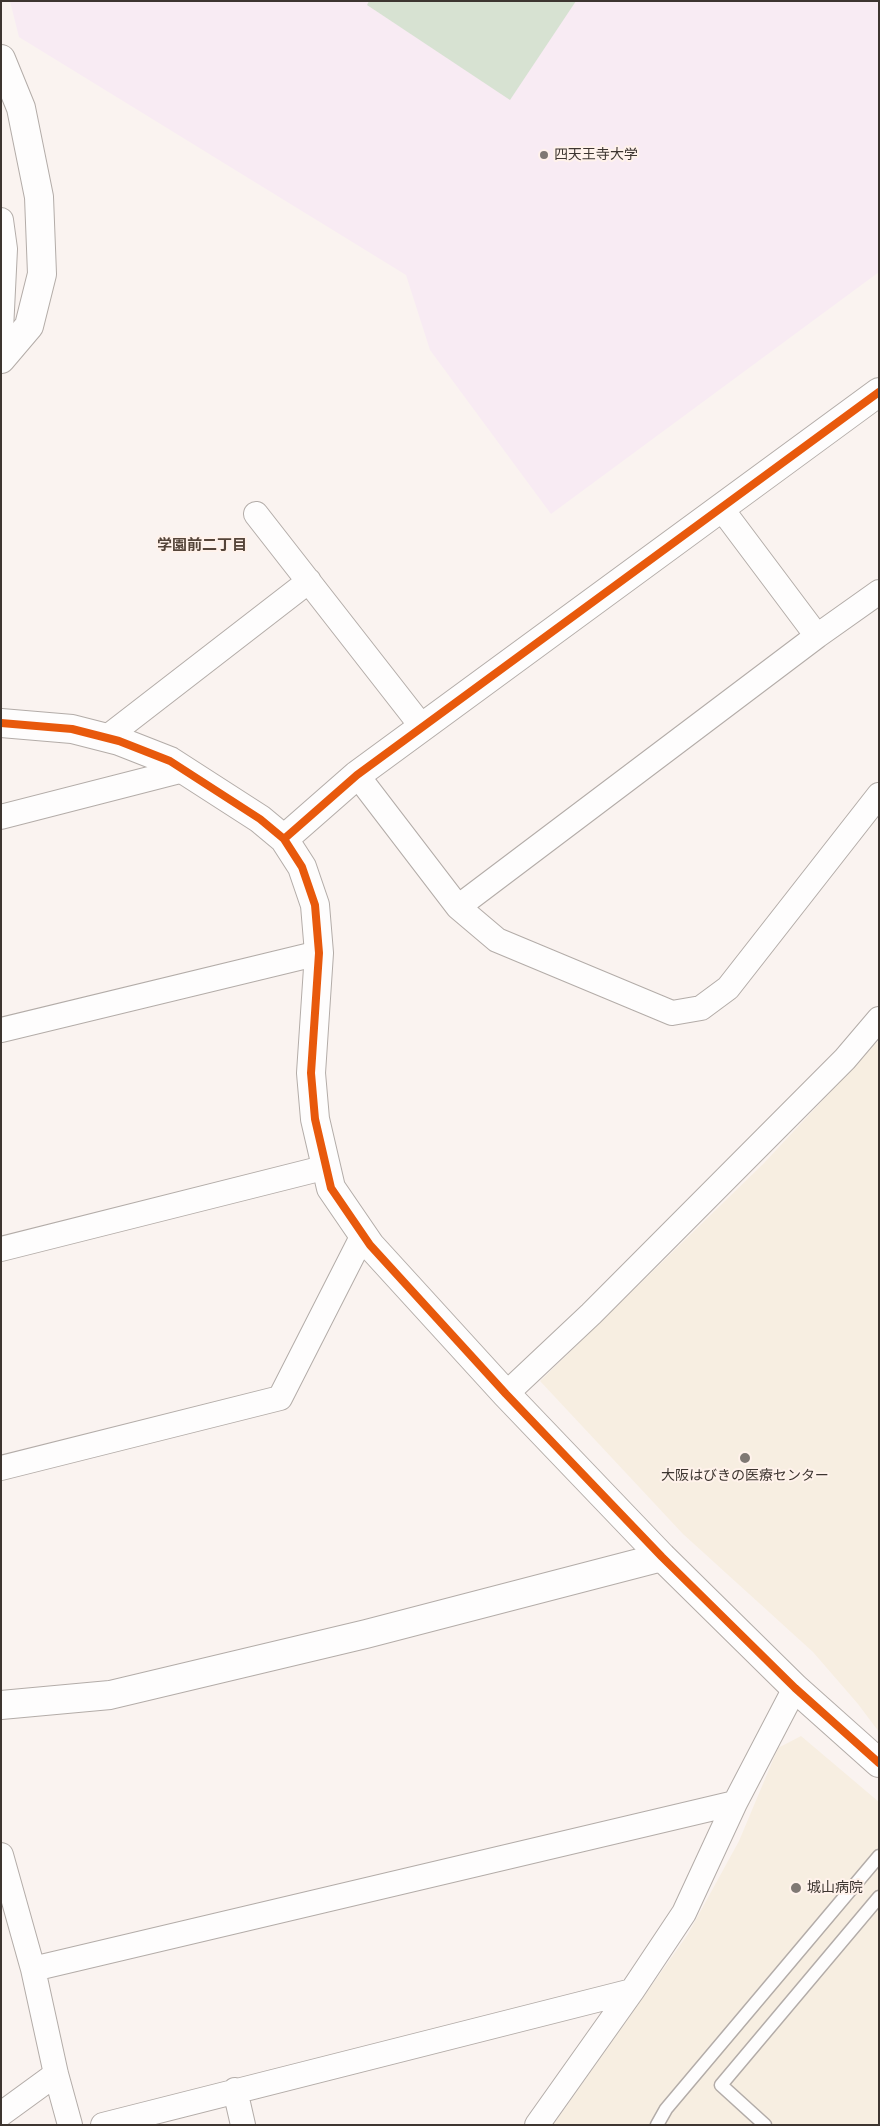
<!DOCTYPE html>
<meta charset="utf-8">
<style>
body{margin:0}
#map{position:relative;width:880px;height:2126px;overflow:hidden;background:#faf3f0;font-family:Signika,sans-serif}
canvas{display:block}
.frame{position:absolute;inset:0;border:2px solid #3d3530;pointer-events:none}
</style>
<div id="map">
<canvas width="880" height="2126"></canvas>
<div class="frame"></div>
</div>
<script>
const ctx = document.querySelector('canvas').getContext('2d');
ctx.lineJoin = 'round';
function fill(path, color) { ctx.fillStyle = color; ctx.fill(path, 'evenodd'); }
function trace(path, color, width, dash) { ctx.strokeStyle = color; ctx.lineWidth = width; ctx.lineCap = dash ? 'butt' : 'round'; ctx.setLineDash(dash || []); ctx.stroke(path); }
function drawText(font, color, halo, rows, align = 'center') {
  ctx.font = font + ' Signika,"Noto Sans JP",sans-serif'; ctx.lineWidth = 4; ctx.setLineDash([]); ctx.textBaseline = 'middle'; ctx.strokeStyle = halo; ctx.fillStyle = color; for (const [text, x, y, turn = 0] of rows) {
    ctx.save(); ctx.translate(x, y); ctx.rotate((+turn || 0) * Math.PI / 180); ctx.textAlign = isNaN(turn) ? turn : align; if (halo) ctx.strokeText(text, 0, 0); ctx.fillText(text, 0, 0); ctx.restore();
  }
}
const education = new Path2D(`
 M10 1H879V272L551 514 430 350 406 275 19 37Z`);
const medical = new Path2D(`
 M879 1040V1732L858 1704 813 1652 683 1534 540 1381 764 1163Z
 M801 1736 879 1802V2125H553L688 1934 739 1841 778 1748Z`);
const green = new Path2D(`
 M369 1H576L510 100 367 5Z`);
const lane = new Path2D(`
 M657 2125 666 2109 879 1856
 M765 2125 721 2085 879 1897`);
const street = new Path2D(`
 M1 220 5 249 1 330
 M721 508 817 636
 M256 514 423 728
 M106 738 309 581
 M357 775 458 907 497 940 672 1013 701 1008 728 988 879 795
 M1 817 184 770
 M458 907 817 636 879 592
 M1 1030 319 953
 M1 1249 327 1167
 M506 1394 591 1314 845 1059 879 1019
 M1 1468 280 1398 363 1235
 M1 1855 33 1969 56 2074 70 2125
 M33 1969 735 1803
 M235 2090 243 2125
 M1 2114 56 2074
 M103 2125 632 1991
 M537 2125 632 1991 684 1913 735 1803 795 1688`);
const secondary = new Path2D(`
 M1 59 21 108 39 197 42 274 29 326 1 359
 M1 723 72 729 119 741 170 761 260 819 284 839 302 867 315 905 319 953 311 1073 315 1119 331 1188 370 1245 506 1394 662 1557 795 1688 879 1763
 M284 839 357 775 879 392
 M1 1705 110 1695 366 1634 662 1557`);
const cycleway = new Path2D(`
 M1 723 72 729 119 741 170 761 260 819 284 839 302 867 315 905 319 953 311 1073 315 1119 331 1188 370 1245 506 1394 662 1557 795 1688 879 1763
 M284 839 357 775 879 392`);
const markers = [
 [544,155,5,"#7f7873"],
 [745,1458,6,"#7f7873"],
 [796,1888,6,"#7f7873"]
];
const poiNames = [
 ["四天王寺大学",554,155],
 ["大阪はびきの医療センター",745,1476,"center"],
 ["城山病院",807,1888]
];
const neighbourhoodNames = [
 ["学園前二丁目",202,546]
];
fill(education, '#f8ebf3');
fill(medical, '#f7eee1');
fill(green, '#d7e2d2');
trace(lane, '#b3aca8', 15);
trace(street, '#b3aca8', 26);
trace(secondary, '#b3aca8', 30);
trace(lane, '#fefdfd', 12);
trace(street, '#fefdfd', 24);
trace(secondary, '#fefdfd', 28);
trace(cycleway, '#e8590c', 8);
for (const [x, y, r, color] of markers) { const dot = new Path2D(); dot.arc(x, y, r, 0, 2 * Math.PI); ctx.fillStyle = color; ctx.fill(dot); trace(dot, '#fff2eb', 2); }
drawText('14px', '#3d3530', '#fff2eb', poiNames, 'left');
drawText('bold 15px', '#544439', '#fff2eb', neighbourhoodNames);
</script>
